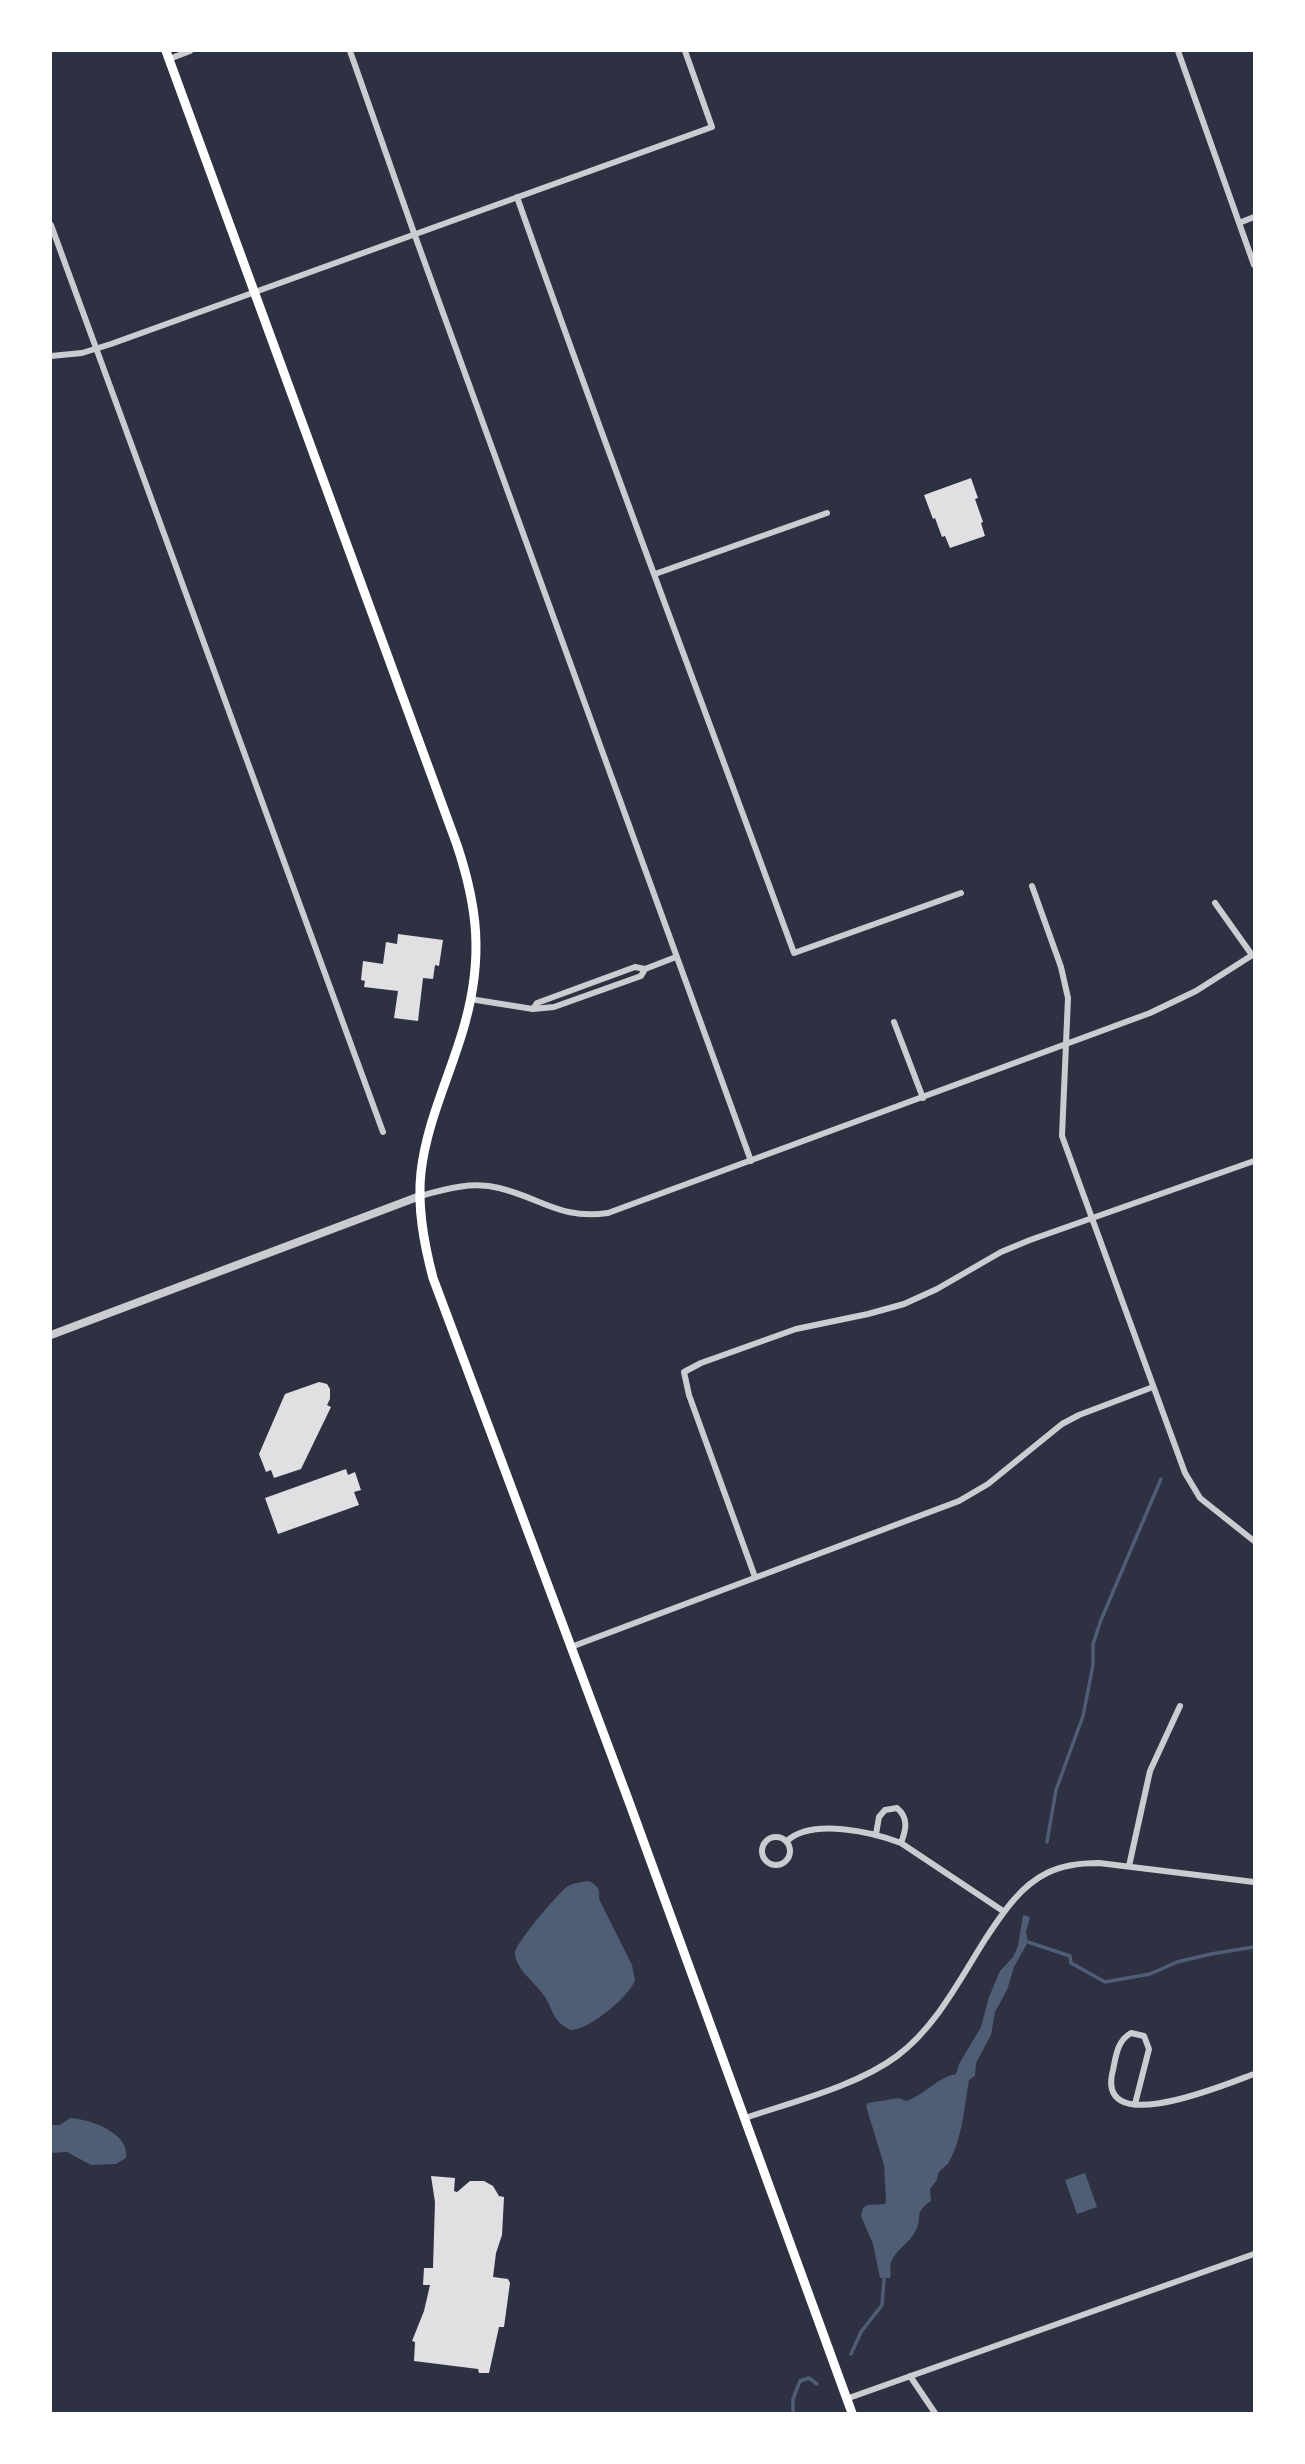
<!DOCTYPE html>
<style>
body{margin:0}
#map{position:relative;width:1305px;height:2464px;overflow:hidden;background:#2d3142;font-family:Mulish,sans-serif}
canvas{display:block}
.frame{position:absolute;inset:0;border:52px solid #fff;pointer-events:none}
</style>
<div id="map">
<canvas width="1305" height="2464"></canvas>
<div class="frame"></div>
</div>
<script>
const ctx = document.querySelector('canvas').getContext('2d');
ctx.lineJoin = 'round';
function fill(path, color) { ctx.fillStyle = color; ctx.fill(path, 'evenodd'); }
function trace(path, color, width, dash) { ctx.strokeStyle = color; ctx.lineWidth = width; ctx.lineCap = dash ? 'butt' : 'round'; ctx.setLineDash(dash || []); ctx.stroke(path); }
const water = new Path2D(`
 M589 1881C598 1886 600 1889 599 1899L632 1965 635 1980C630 1996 589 2030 571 2030 566 2028 561 2025 558 2021 552 2014 550 2004 545 1997 537 1984 515 1969 515 1953 515 1944 558 1893 568 1886 574 1883 582 1882 589 1881Z
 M1023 1915 1030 1917 1026 1932 1028 1942 1014 1967 1007 1990 995 2012 991 2035 976 2063 975 2076 969 2080C964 2108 963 2136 949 2162 946 2167 941 2168 938 2174L937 2180 930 2189 931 2201C913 2213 923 2216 916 2230 911 2242 895 2250 891 2262 889 2268 892 2272 890 2278H880L873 2244 861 2216 863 2208 867 2205 885 2204 886 2200 884 2165 866 2106 868 2103 899 2098 906 2101C925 2095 936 2078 956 2074L959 2064 981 2027 989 1997 1000 1971 1013 1957 1018 1946Z
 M70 2118C90 2119 130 2133 126 2158L116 2164 91 2165 67 2152 51 2153V2125H60Z
 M1085 2173 1097 2207 1077 2214 1065 2180Z`);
const stream = new Path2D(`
 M1047 1842 1056 1790 1083 1716 1093 1665V1644L1101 1620 1161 1479
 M1028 1942 1070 1956 1071 1963 1105 1982 1150 1974 1177 1962 1211 1954 1254 1947
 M851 2354 861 2332 882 2305 884 2279
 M793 2413V2399L800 2381 809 2378 817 2384`);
const building = new Path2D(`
 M971 478 978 498 975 499 983 522 981 523 985 536 950 548 945 536 942 537 935 518 933 519 924 495Z
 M398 934 443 940 439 966 435 965 433 979 423 978 418 1021 394 1018 398 991 364 987 365 981 361 980 363 961 383 964 386 942 397 944Z
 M319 1382 327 1384 330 1389V1399L327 1405 331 1407 301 1469 274 1478 271 1470 266 1472 259 1454 285 1394Z
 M346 1469 348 1475 355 1472 361 1490 354 1492 359 1505 278 1534 265 1498Z
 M431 2176 455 2178 454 2191 457 2192 470 2181H484L493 2186 499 2196 504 2197 502 2235 496 2253 493 2277 508 2279 510 2283 504 2327H499L489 2373H479L478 2369 414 2361 415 2342 412 2341 424 2311 430 2285H423L424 2268H433L435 2202Z`);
const minor = new Path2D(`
 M350 51 414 233 751 1161
 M1178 51 1254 265
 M169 59 190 51
 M517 197C606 450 702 701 794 953L961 893
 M1239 223 1254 217
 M51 225 383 1132
 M51 356 82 353 111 344 712 127 685 51
 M655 574 827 513
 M1032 886 1061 967 1068 998 1062 1136 1185 1473 1200 1498 1254 1541
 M1215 903 1252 955
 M470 999 533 1009 554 1007 641 976 645 969 676 957
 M533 1009 537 1003 635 967 645 969
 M894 1022 923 1098
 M420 1196C445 1189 473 1181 499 1188 541 1198 561 1220 608 1213L1150 1013 1196 991 1254 954
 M755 1577 689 1395 684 1372 701 1363 796 1329 868 1314 904 1304 937 1289 1001 1252 1030 1240 1254 1161
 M571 1647 959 1501 988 1484 1062 1424 1079 1415 1153 1387
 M876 1834 879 1817 885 1810 897 1808C909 1818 906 1830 901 1843
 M762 1851a14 14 0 1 1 28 0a14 14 0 1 1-28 0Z
 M787 1841C812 1818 872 1832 901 1843L1003 1911
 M1129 1866 1150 1771 1180 1706
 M1135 2104 1149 2049 1144 2036 1131 2033C1117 2041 1116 2056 1113 2070 1094 2141 1229 2083 1254 2074
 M745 2118C792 2102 857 2086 897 2056 936 2027 960 1979 986 1938 1002 1914 1020 1886 1047 1873 1063 1865 1081 1863 1099 1863L1254 1882
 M910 2376 935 2413
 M846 2399 1254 2254`);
const tertiary = new Path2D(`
 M51 1335 420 1196`);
const secondary = new Path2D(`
 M166 51 457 845C478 908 483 958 465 1023 451 1074 427 1120 421 1172 417 1208 424 1244 433 1278L628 1799 852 2413`);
fill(water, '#4f5d75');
trace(stream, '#4f5d75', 3.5);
fill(building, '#e0e0e3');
trace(minor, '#caccd0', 6);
trace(tertiary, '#caccd0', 8);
trace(secondary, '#fff', 9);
</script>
